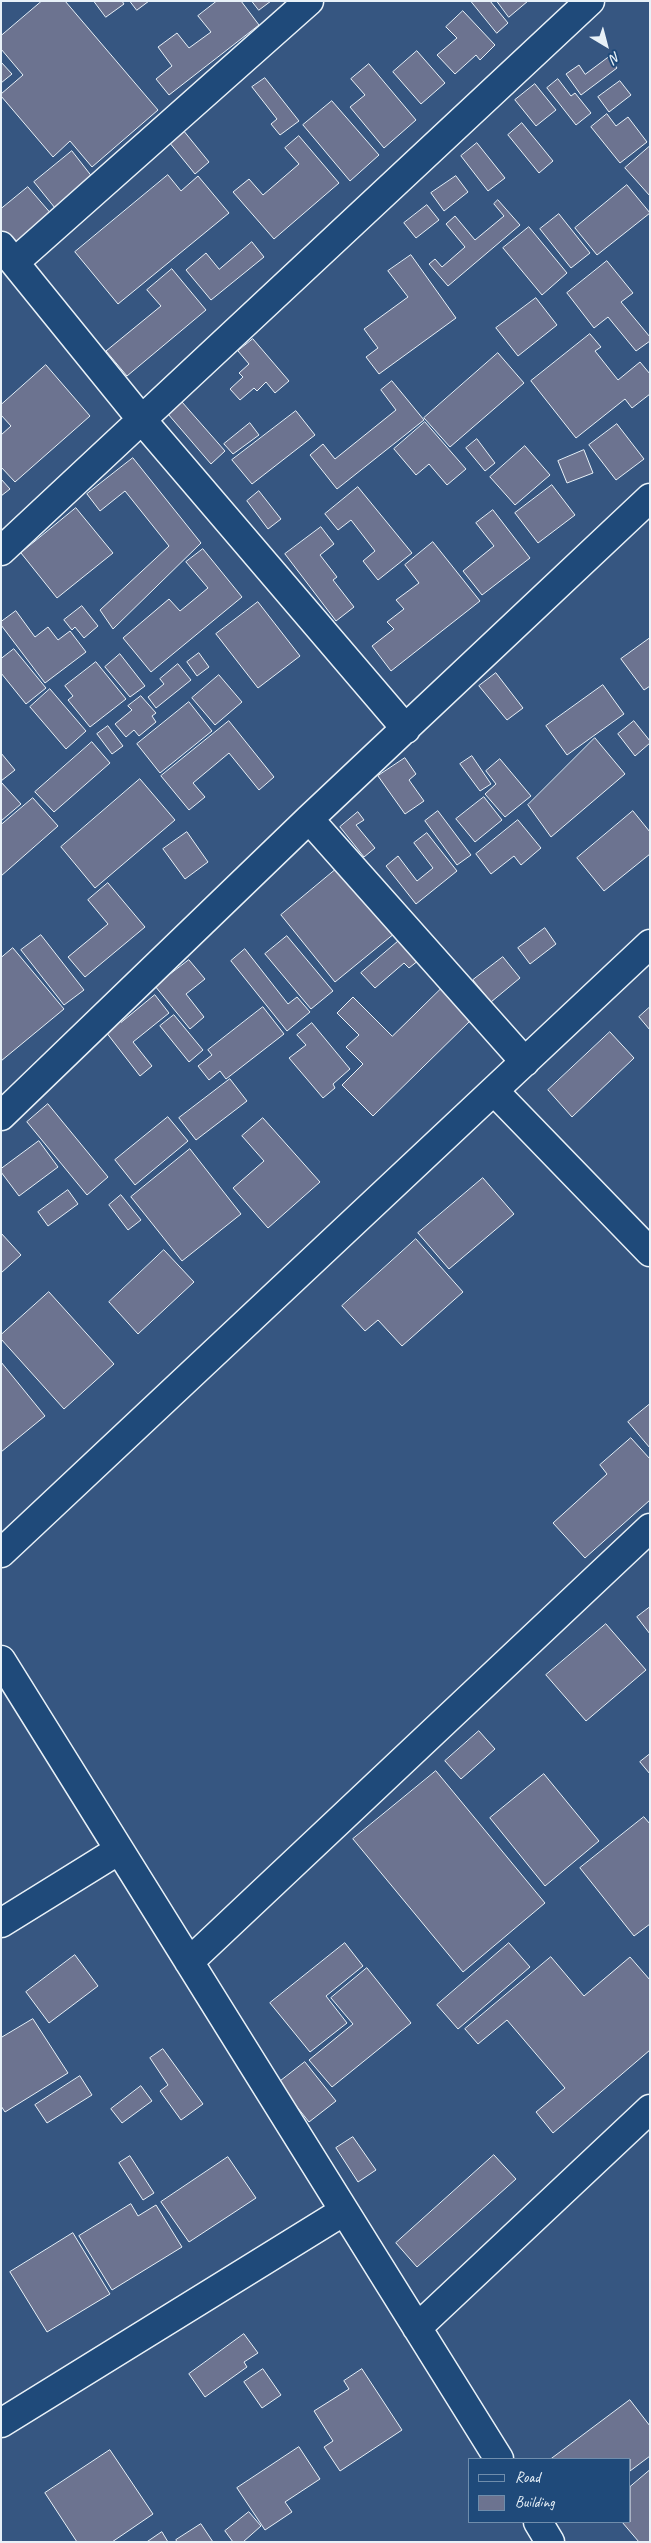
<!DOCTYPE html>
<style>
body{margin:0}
#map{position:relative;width:651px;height:2543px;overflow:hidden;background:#365681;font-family:Caveat,sans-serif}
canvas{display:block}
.frame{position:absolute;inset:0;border:2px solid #e8f1f8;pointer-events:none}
.legend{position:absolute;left:468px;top:2458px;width:162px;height:65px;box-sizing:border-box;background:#1f4a7a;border:1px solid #6f8dac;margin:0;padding:6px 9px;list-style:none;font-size:15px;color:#e8f1f8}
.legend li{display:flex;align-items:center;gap:10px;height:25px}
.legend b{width:25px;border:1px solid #6f8dac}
.north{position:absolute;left:581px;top:20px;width:50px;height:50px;-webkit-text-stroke:4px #1f4a7a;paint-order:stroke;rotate:143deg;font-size:14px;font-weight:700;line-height:20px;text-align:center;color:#e8f1f8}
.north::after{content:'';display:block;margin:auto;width:18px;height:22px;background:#e8f1f8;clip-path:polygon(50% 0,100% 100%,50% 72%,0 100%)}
</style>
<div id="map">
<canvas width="651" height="2543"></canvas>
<div class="frame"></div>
<ul class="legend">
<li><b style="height:6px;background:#1f4a7a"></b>Road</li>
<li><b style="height:14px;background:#6c7390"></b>Building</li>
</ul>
<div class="north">N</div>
</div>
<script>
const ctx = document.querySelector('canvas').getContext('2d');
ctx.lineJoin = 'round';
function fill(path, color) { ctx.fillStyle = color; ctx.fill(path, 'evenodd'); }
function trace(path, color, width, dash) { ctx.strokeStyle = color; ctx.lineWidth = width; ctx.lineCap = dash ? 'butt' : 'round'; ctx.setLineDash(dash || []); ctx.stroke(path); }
const building = new Path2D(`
 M42 1H65L158 110 92 167 70 141 53 157 1 96V94L23 75 1 49V36Z
 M94 1H122L124 4 106 17Z
 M130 1H149L137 10Z
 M217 1H241L259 25 169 95 156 79 172 66 158 47 177 33 189 48 211 32 198 16Z
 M252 1H271L259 10Z
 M471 1H490L508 23 497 33Z
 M497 1H528L509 17Z
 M463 11 495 45 480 60 476 55 455 74 437 55 457 38 446 27Z
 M417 51 445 83 421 104 393 72Z
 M609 57 617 68 581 95 566 74 579 65 585 74Z
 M1 62 12 74 1 83Z
 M369 64 416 120 384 148 350 107 365 95 351 79Z
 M265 78 299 121 280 135 271 124 277 119 252 87Z
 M558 79 571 96 575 93 591 113 576 125 547 88Z
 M620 81 631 95 609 112 598 97Z
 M535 84 556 110 536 126 515 100Z
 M332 101 379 155 350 181 303 125Z
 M607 114 616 126 628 117 647 142 620 163 591 127Z
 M522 123 553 161 539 173 508 135Z
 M183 130 209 162 195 174 169 142Z
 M299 136 339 183 274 239 233 192 249 179 263 195 299 164 285 148Z
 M477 143 505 178 488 191 461 156Z
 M650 146V196L625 168Z
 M72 151 93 178 55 208 34 182Z
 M168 175 181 191 198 176 229 213 118 304 75 252Z
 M456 176 468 192 444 211 431 193Z
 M627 185 650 213 597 255 575 228Z
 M28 187 53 216 15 247 1 231V209Z
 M498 200 520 225 448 286 429 264 435 259 442 267 465 247 446 224 455 216 475 240 504 216 494 204Z
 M427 205 439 220 416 238 404 223Z
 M559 214 590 253 571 268 540 229Z
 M529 227 567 273 542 295 503 248Z
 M252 242 264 257 211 300 186 270 206 253 219 269Z
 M411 255 456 318 379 374 366 357 378 348 364 329 408 297 388 271Z
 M607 261 633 293 621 302 650 337V341L636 351 608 317 594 328 567 293Z
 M172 269 206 310 127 376 106 351 161 306 147 290Z
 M536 298 557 325 518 356 496 328Z
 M590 334 601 347 595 351 618 380 640 362 650 374V394L632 408 625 399 576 438 531 381Z
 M253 339 289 381 275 393 266 382 257 391 254 388 240 400 230 389 243 377 239 373 249 364 238 351Z
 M498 353 524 383 450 447 424 418Z
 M46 365 90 416 15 482 1 467V435L11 426 1 415V405Z
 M392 381 424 420 337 489 310 455 323 444 335 459 396 410 381 390Z
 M182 402 225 451 211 464 168 414Z
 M296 411 315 435 252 484 232 460Z
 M425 422 466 469 447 485 429 464 416 475 394 449Z
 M250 423 259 435 233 454 224 444Z
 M617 424 644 459 616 480 589 445Z
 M477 439 495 463 485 471 466 448Z
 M525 446 550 475 515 505 490 477Z
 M584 450 593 473 567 483 558 461Z
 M133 458 201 543 113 629 100 610 169 546 125 491 100 511 87 494Z
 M1 479 10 489 1 496Z
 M552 485 575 515 538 543 515 513Z
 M358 487 412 553 378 580 363 561 375 551 351 520 338 530 325 514Z
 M259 491 281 519 268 529 247 501Z
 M76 508 113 553 57 598 21 553Z
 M493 510 530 558 482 595 463 571 494 546 476 523Z
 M321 527 334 544 320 555 337 577 333 580 354 607 336 621 285 554Z
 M433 542 480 601 391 671 372 646 394 629 387 622 404 609 396 600 419 583 405 565Z
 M203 549 242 597 151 672 123 638 169 599 180 611 208 588 186 562Z
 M258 602 300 656 258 688 216 634Z
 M82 606 98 626 84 638 75 627 72 630 64 620Z
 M16 611 35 637 48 627 58 640 70 631 86 652 45 683 1 625V622Z
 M650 638V686L644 690 621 659Z
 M14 649 46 688 26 704 1 673V659Z
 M199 653 209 667 197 676 187 662Z
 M120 654 145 686 130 697 105 667Z
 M96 662 126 699 90 727 68 700 73 696 65 686Z
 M178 664 191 680 156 708 148 697 164 684 160 679Z
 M496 673 523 708 507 720 479 686Z
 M219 675 242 702 215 725 192 698Z
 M603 685 624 714 567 755 546 726Z
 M50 689 86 731 66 749 30 707Z
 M141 696 156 713 152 716 156 722 139 736 134 730 126 737 115 724 132 710 128 706Z
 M189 702 212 731 160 773 137 744Z
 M229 721 274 777 259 790 229 753 193 783 205 797 189 810 161 776Z
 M634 721 650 741V743L635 756 618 734Z
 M108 726 123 746 112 754 97 734Z
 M595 738 625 774 551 837 528 805Z
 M92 742 110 763 54 812 35 792Z
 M1 753 15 770 1 781Z
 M472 756 491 784 480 791 460 764Z
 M405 758 416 774 409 780 424 801 405 814 378 776Z
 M500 759 531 796 505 817 485 794 496 784 486 771Z
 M140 779 175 820 95 888 61 847Z
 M1 782 21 804 1 821Z
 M484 797 502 820 475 842 456 819Z
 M33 798 58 826 1 876V825Z
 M438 811 471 855 457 865 425 821Z
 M633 811 650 832V854L604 891 577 858Z
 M358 812 364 820 356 825 375 848 364 857 340 827Z
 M518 820 541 848 521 865 514 856 491 874 476 854Z
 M187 832 208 862 185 879 163 849Z
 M427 833 457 871 416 904 386 866 398 856 417 881 433 868 414 843Z
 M340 866 395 933 335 982 281 915Z
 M108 883 145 927 85 977 68 957 108 924 88 900Z
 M545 928 556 944 530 964 518 948Z
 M41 935 84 990 64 1005 21 950Z
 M287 936 333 991 311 1009 265 954Z
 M401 939 419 960 409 968 404 963 375 988 361 973Z
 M13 948 64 1009 1 1061V958Z
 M245 949 288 1004 297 997 310 1012 287 1031 231 961Z
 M503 957 520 978 491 1002 473 980Z
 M189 960 205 979 186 994 204 1017 190 1029 155 986Z
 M441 989 472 1019 373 1116 342 1085 363 1064 346 1047 359 1035 337 1013 353 997 392 1036Z
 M155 995 169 1013 133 1042 152 1066 140 1076 99 1023 113 1012 121 1022Z
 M263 1007 284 1034 226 1079 220 1071 209 1080 198 1066 212 1055 208 1050Z
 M650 1007V1030L639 1017Z
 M174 1015 203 1050 189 1062 160 1026Z
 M312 1023 350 1069 333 1084 335 1088 323 1098 289 1058 306 1045 297 1035Z
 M610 1032 634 1058 572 1117 548 1090Z
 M230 1079 247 1101 196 1140 179 1118Z
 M48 1104 108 1177 87 1195 27 1122Z
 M168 1117 188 1141 135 1185 115 1160Z
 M263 1118 320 1182 268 1228 233 1188 264 1161 242 1136Z
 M39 1141 58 1167 19 1196 1 1172V1169Z
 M190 1149 241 1214 182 1261 131 1197Z
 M483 1178 514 1214 449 1269 418 1233Z
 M68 1190 78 1204 48 1226 38 1212Z
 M121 1195 141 1220 128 1230 109 1205Z
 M1 1233 21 1255 1 1273Z
 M416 1239 463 1292 402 1346 378 1320 365 1331 342 1306Z
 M164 1250 194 1282 138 1334 109 1302Z
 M49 1292 114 1364 64 1409 1 1339V1335Z
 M1 1362 45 1416 1 1452Z
 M650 1404V1448L628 1422Z
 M631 1438 650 1459V1500L585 1558 553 1523 607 1474 600 1465Z
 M650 1607V1634L637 1617Z
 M606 1624 646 1670 586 1721 546 1675Z
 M479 1731 495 1749 461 1779 445 1761Z
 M650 1754V1774L640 1762Z
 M436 1771 545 1903 463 1972 353 1839Z
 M544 1774 599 1841 545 1886 490 1818Z
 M644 1817 650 1824V1924L634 1936 580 1868Z
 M345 1943 363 1966 326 1996 347 2023 310 2052 270 2003Z
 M509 1943 530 1967 458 2029 437 2005Z
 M75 1955 98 1986 49 2023 26 1992Z
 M551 1957 584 1996 630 1957 650 1980V2050L553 2133 536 2112 565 2088 507 2020 478 2044 465 2029Z
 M367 1968 411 2023 332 2087 309 2060 353 2024 331 1998Z
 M33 2019 68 2073 5 2112 1 2106V2038Z
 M163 2049 203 2104 181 2120 160 2091 168 2085 150 2058Z
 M305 2062 336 2101 309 2122 278 2083Z
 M80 2076 92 2095 47 2123 35 2105Z
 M141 2086 152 2101 122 2123 111 2109Z
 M353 2137 376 2170 358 2182 336 2148Z
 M494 2155 516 2179 417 2267 396 2243Z
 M130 2156 154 2193 143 2200 119 2163Z
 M228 2157 256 2198 189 2242 161 2202Z
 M131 2204 138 2216 156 2205 182 2247 112 2290 79 2236Z
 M73 2233 110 2294 47 2332 10 2272Z
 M244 2334 258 2353 244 2362 247 2367 205 2397 189 2374Z
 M263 2369 281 2395 262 2408 244 2382Z
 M362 2369 402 2430 340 2471 324 2447 333 2441 314 2411 349 2389 344 2381Z
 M630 2400 650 2426V2456L630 2471V2459H551Z
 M299 2447 320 2479 285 2502 292 2512 265 2530 237 2488Z
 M110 2450 153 2514 112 2542H77L45 2493Z
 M650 2470V2542H639L622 2522H630V2487Z
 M249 2512 261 2526 243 2542H233L225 2531Z
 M201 2524 213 2542H177L176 2540Z
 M162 2532 168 2542H147Z`);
const minor = new Path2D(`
 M1 246 142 420 406 729
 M15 262 309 1
 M1 551 590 1
 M309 819 525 1062
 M494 1091 650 1252
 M1 1116 309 819 650 498
 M1 1553 650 944
 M1 1660 499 2459
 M1 1923 119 1850
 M189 1962 650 1528
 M417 2328 650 2109
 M1 2423 344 2211
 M538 2522 550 2542`);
fill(building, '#6c7390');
trace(building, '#e8f1f8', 1);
trace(minor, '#e8f1f8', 31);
trace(minor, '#1f4a7a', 28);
</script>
